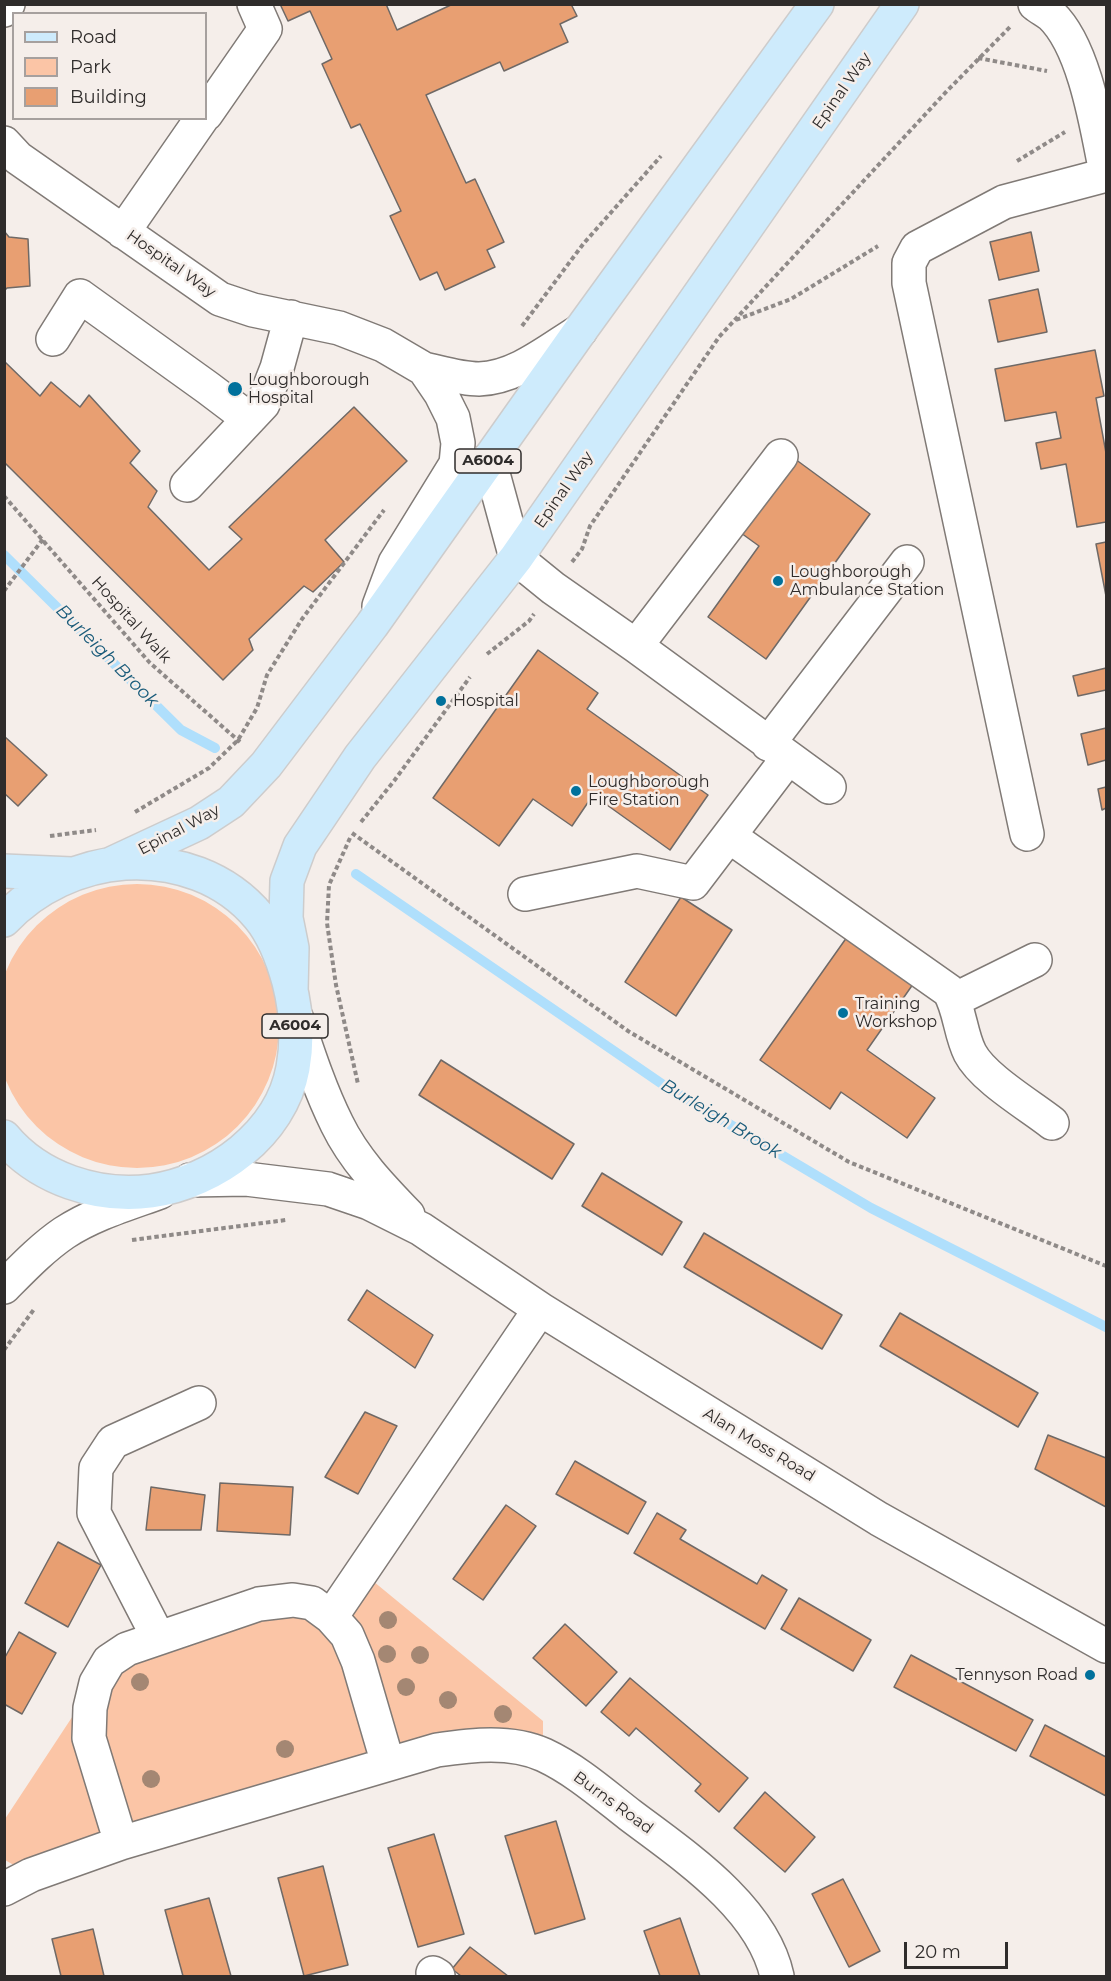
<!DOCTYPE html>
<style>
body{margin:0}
#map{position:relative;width:1111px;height:1981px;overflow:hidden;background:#f5eeea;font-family:Montserrat,sans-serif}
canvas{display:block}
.frame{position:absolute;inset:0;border:6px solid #2f2c2b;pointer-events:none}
.legend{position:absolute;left:12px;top:12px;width:195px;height:108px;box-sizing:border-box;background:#f5eeea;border:2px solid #a6a09e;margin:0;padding:8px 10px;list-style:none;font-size:18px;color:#2f2c2b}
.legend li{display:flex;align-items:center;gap:12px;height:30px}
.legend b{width:30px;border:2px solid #a6a09e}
.scale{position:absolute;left:904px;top:1942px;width:104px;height:27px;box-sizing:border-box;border:3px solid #2f2c2b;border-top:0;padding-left:8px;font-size:18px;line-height:21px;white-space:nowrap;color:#2f2c2b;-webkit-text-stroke:4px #f5eeea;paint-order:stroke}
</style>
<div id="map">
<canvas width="1111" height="1981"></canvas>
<div class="frame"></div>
<ul class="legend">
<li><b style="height:8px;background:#ceebfc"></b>Road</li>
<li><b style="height:16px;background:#fbc5a6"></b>Park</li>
<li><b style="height:16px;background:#e89f72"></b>Building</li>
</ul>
<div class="scale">20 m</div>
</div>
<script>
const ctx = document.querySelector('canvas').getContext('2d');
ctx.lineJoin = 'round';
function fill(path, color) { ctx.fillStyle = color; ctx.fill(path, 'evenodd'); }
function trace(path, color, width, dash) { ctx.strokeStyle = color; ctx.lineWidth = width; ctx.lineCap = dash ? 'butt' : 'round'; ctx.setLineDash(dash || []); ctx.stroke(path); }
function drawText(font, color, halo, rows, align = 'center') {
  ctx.font = font + ' Montserrat,sans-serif'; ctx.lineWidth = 5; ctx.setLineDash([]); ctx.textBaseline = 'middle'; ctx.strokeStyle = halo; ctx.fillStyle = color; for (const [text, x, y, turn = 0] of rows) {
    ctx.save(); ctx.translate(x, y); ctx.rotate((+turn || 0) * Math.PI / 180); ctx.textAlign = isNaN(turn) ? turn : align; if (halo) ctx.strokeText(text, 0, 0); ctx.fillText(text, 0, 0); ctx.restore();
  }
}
const green = new Path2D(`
 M-5 1026a142 142 0 1 1 284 0a142 142 0 1 1-284 0Z
 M362 1572 543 1721V1755L485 1744 31 1875 5 1860V1819L109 1661 259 1604 331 1617Z`);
const stream = new Path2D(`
 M4 555 181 730 215 748
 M356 874 665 1086 871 1208 1106 1327`);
const building = new Path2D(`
 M280 4H386L397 30 453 4H571L577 16 560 24 568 42 504 71 500 62 426 95 466 183 475 179 504 242 487 250 495 267 445 290 437 272 420 280 390 216 401 211 360 124 351 128 322 64 332 59 310 11 288 21Z
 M4 231 9 237 28 239 30 286 7 288 4 291Z
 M1031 232 1039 271 999 280 990 242Z
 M1038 289 1047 332 998 342 989 300Z
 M1095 350 1104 396 1096 398 1106 453V522L1077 527 1066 464 1041 469 1036 443 1061 438 1056 412 1005 421 995 369Z
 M4 361 40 396 51 382 80 407 89 395 140 451 130 463 157 491 148 507 209 570 242 539 229 527 354 407 407 461 325 540 344 562 313 592 304 586 249 639 253 650 223 680 4 462Z
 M795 459 870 514 766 659 708 617 759 546 741 533Z
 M1106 542V596L1096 544Z
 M538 650 598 693 587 709 708 795 670 850 593 795 572 826 533 799 499 846 433 798Z
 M1106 668V690L1078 696 1073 676Z
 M1106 728V760L1088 765 1081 734Z
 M4 736 47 775 18 806 4 793Z
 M1106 787V808L1102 810 1098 789Z
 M681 897 732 930 676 1016 625 982Z
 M852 930 918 977 867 1050 935 1098 907 1138 841 1092 830 1109 760 1060Z
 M441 1060 574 1144 552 1179 419 1095Z
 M602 1173 682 1222 662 1255 582 1206Z
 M704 1233 842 1315 822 1349 684 1267Z
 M367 1290 433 1335 415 1368 348 1320Z
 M900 1313 1038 1393 1018 1427 880 1346Z
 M365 1412 397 1426 358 1494 325 1477Z
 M1048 1435 1106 1458V1507L1035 1469Z
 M575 1461 646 1502 628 1534 556 1494Z
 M220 1483 293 1487 290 1535 217 1531Z
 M151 1487 205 1495 201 1530H146Z
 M506 1505 536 1526 483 1600 453 1579Z
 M657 1513 686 1530 680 1539 757 1584 762 1575 787 1590 765 1629 634 1553Z
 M58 1542 101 1565 68 1627 25 1603Z
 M799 1598 871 1640 853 1671 781 1629Z
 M565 1624 617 1672 586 1706 533 1658Z
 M19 1632 56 1653 22 1714 4 1704V1659Z
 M911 1655 1033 1720 1016 1751 894 1687Z
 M630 1678 748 1778 719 1812 695 1791 701 1784 636 1728 629 1736 601 1712Z
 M1045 1725 1106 1757V1796L1030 1756Z
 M765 1792 815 1837 785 1872 734 1828Z
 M556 1821 585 1919 535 1934 505 1836Z
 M434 1834 464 1934 418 1947 388 1848Z
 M323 1866 348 1965 304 1976 278 1878Z
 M843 1879 880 1951 849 1967 812 1894Z
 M209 1898 231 1976H183L165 1910Z
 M680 1918 700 1976H660L644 1931Z
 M93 1929 104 1976H61L52 1939Z
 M470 1947 508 1976H461L452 1969Z`);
const path = new Path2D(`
 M978 58 1047 71
 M1017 161 1065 132
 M736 320 791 299 878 246
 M522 326 584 243 661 156
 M4 496 150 663 240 742
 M572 562 582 549 590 526 719 337 945 93 1010 27
 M4 591 43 539
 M487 654 529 621 534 614
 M135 812 209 768 238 740 257 708 267 675 302 619 384 510
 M361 822 394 781 470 677
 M352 833 628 1031 849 1162 1106 1266
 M50 836 96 830
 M350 838 329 885 327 923 336 985 358 1084
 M132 1240 286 1220
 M4 1350 35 1308`);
const minor = new Path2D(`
 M1035 4C1040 8 1046 11 1051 15 1085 47 1097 128 1106 173
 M4 10 8 4
 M206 114 265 29 254 4
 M4 143 18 158 220 299 253 310 339 328 383 345 424 369
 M123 232 202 118
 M53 339 80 296 208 388 249 419
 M489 459 516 558 553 588 636 646 829 787
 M187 485 263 404 277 368 291 317
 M379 606 395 563 456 464 458 443 453 418 441 394 424 369C442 373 461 379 479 379 516 378 549 350 580 331
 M636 646 781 456
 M768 744 907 562
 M1027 834 909 283V263L917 248 1004 202 1106 175
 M729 836 949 991C960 1009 960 1033 970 1053 983 1078 1029 1105 1052 1123
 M525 894 637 871 693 883 788 758
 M954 1000 1035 960
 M296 1017C308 1053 320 1090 337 1124 354 1159 381 1187 408 1215
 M190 1180 246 1179 328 1189 369 1203 421 1229 540 1309 879 1519 1106 1646
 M4 1287C23 1268 42 1248 64 1233 93 1214 127 1204 160 1192
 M331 1617 540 1309
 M158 1637 94 1513 96 1468 113 1442 199 1403
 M121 1843 89 1738 90 1708 96 1683 109 1661 127 1649 259 1604 293 1600 312 1603 331 1617 347 1635 358 1661 388 1764
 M4 1889 31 1875 121 1843 437 1750C471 1745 511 1740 544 1755 576 1770 603 1794 630 1815 683 1855 762 1907 777 1976
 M433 1973 438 1976`);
const major = new Path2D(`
 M111 864 199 823 231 802 266 765 372 625 580 331 817 4
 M4 871 72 874
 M4 920C35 887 80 866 125 863 175 860 226 877 259 917 274 935 283 960 289 982 296 1009 298 1040 293 1068 281 1134 215 1182 151 1191 98 1198 39 1179 4 1137
 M291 991 292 948 286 918 287 881 300 846 360 757 516 558 902 4`);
const trees = [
 [388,1620],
 [387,1654],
 [420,1655],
 [140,1682],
 [406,1687],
 [448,1700],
 [503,1714],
 [285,1749],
 [151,1779]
];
const markers = [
 [235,389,8,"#01719c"],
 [778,581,6,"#01719c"],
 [441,701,6,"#01719c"],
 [576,791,6,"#01719c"],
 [843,1013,6,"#01719c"],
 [1090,1675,6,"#01719c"]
];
const shields = [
 [488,461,66],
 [295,1026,66]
];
const shieldNames = [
 ["A6004",488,461],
 ["A6004",295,1026]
];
const streetNames = [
 ["Epinal Way",842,91,-55],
 ["Hospital Way",171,264,35],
 ["Epinal Way",564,490,-55],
 ["Hospital Walk",131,620,48],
 ["Epinal Way",179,830,-28],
 ["Alan Moss Road",759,1445,31],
 ["Burns Road",613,1803,36]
];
const poiNames = [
 ["Loughborough",248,380],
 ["Hospital",248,398],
 ["Loughborough",790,572],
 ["Ambulance Station",790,590],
 ["Hospital",453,701],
 ["Loughborough",588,782],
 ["Fire Station",588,800],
 ["Training",855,1004],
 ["Workshop",855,1022],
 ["Tennyson Road",1078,1675,"right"]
];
const waterNames = [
 ["Burleigh Brook",107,656,45],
 ["Burleigh Brook",721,1119,31]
];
fill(green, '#fbc5a6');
trace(stream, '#afdffc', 10);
fill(building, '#e89f72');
trace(building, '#6f6966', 1.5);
trace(minor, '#807a76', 36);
trace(major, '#cdcccc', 36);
trace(path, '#8f8a88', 4, [4.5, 3]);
trace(minor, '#fff', 33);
trace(major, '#ceebfc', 33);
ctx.fillStyle = '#a48773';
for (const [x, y] of trees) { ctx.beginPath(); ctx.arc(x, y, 9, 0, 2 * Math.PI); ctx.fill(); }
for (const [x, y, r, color] of markers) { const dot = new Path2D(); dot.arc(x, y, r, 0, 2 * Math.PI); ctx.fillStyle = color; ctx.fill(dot); trace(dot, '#f5eeea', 2); }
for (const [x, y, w] of shields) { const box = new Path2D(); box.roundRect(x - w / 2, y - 12, w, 24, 4.5); ctx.fillStyle = '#f5eeea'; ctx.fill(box); trace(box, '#2f2c2b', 1.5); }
drawText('bold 15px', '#2f2c2b', null, shieldNames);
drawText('16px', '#2f2c2b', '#f5eeea', streetNames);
drawText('16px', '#2f2c2b', '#f5eeea', poiNames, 'left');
drawText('italic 18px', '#195b7a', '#f5eeea', waterNames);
</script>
